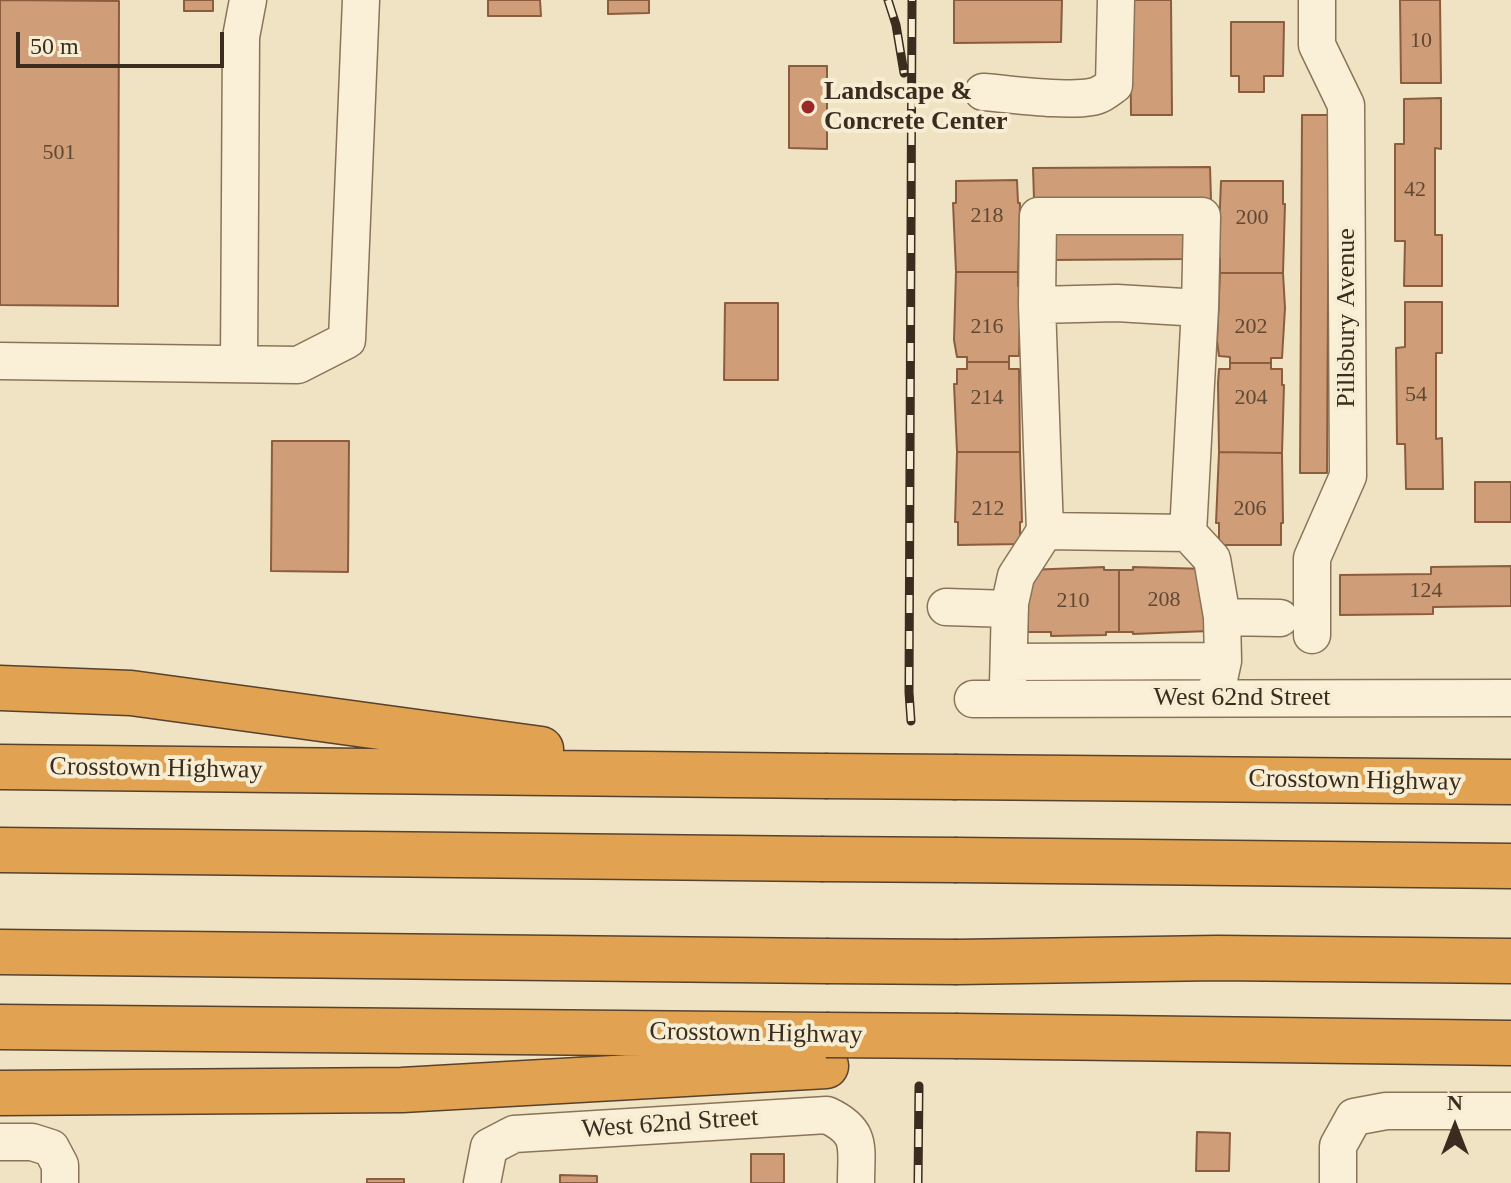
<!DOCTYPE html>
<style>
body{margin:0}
#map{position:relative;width:1511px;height:1183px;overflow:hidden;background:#efe3c3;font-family:Georgia,serif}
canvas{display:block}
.north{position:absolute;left:1415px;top:1087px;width:80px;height:80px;-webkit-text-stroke:6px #f7edd3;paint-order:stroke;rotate:0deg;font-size:22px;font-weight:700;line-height:32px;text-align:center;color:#3a2c1e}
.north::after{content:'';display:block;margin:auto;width:28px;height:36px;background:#3a2c1e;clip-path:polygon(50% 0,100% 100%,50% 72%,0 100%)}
.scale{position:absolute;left:16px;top:32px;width:208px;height:36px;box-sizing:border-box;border:4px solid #3a2c1e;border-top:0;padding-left:10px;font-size:24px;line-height:28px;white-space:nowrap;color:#3a2c1e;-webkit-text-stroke:6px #f7edd3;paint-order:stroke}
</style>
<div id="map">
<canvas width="1511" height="1183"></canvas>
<div class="north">N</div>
<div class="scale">50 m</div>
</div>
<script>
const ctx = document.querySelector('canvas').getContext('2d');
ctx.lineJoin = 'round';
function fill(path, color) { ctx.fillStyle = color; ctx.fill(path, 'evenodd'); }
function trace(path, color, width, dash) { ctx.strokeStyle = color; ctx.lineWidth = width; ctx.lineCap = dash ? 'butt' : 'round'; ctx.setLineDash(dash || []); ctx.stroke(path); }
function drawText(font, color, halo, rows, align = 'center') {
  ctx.font = font + ' Georgia,serif'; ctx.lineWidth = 8; ctx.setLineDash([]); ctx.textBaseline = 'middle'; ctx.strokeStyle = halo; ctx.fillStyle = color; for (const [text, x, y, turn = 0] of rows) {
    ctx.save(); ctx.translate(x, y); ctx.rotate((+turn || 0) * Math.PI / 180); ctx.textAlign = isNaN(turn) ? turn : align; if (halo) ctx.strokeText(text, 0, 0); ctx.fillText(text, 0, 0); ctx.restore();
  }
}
const building = new Path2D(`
 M0 0 119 1 118 306 0 305Z
 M184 0H213V11H184Z
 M488 0H540L541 16H488Z
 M608 0H649V13L608 14Z
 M954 0H1062L1061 42 954 43Z
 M1130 0H1171L1172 115H1131Z
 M1400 0H1440L1441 83H1401Z
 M1231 22H1284L1283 76H1264V92H1239V76H1231Z
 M789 66H827V149L789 148Z
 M1441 98V149L1435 148V235H1442V286H1404L1405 241H1395V144H1404V99Z
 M1302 115H1329L1327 473H1300Z
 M1210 167 1211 199H1034L1033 168Z
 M1017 180 1018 203H1020L1018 272H956L953 203H956V181Z
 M1221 181H1283V204H1285L1283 273H1220V258H1218Z
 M1048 230H1191L1190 259 1048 260Z
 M956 272H1018V286H1021L1019 356H1009V362H967V357H957L954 340Z
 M1220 273H1283L1285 308 1282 358H1271V363H1230V357L1219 356 1217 341Z
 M1405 302H1442V353H1436V439L1442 438 1443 489H1406L1405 444H1397L1396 348 1405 347Z
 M725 303H778V380H724Z
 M967 362H1009V369H1019L1020 452H957L954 384H957V369H967Z
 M1230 363H1271V369H1282V385H1284L1282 453 1219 452 1218 383 1219 369H1230Z
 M272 441H349L348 572 271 571Z
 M957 452H1020L1022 522H1020V544L958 545V522H955Z
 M1219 452 1282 453 1283 523H1281V545H1219V523H1216Z
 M1475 482H1511V522H1475Z
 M1511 566V606L1433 607V614L1340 615V575L1431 574V567Z
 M1104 567V570H1119V632H1106V635L1051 636V632H1028L1027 570Z
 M1133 567 1208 569 1209 631 1133 634V632H1119V570H1133Z
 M1197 1132 1230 1133 1229 1171H1196Z
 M751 1154H784V1183H751Z
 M560 1175 597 1176V1183H560Z
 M367 1179H404V1183H367Z`);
const minor = new Path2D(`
 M983 92C1011 94 1065 102 1091 97 1100 96 1107 90 1114 85L1116 0
 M1037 305 1038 216H1202L1200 308
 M0 361 298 365 347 340 361 0
 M239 364 241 37 248 0
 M1188 533 1045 531 1037 305 1117 303 1200 308 1188 533 1212 559 1222 617 1223 661 1215 698
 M946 607 1010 609
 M1222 617 1280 618
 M1312 635V558L1348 476 1346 105 1317 45V0
 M1009 662 1223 661
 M1008 684 1010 603 1016 576 1045 531
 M973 699 1511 698
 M0 1142H32L51 1148 60 1165V1183
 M482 1183 489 1147 514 1134 827 1115C863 1132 856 1147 856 1183
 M1338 1183V1146L1354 1117 1386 1111H1511`);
const highway = new Path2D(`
 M0 688 131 693 541 749
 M0 767 825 776
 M957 777 1511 782
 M0 850 821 859
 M957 860 1511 866
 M0 952 826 961
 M957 962 1217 958 1511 961
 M0 1027 826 1035
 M958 1036 1511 1043
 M0 1093 402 1090 826 1066`);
const rail = new Path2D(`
 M888 0 896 25 904 73
 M911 721 909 692 912 0
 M918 1183 919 1086`);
const highwayBridge = new Path2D(`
 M825 776 957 777
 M821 859 957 860
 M826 961 957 962
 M826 1035 958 1036`);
const markers = [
 [808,107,8,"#9b2727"]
];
const numberNames = [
 ["10",1421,41],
 ["501",59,153],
 ["42",1415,190],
 ["218",987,216],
 ["200",1252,218],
 ["216",987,327],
 ["202",1251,327],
 ["54",1416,395],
 ["214",987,398],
 ["204",1251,398],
 ["212",988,509],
 ["206",1250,509],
 ["124",1426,591],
 ["208",1164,600],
 ["210",1073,601]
];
const poiNames = [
 ["Landscape &",824,92],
 ["Concrete Center",824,122]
];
const streetNames = [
 ["Pillsbury Avenue",1347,318,-90],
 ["West 62nd Street",1242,698],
 ["Crosstown Highway",156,769,1],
 ["Crosstown Highway",1355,781,1],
 ["Crosstown Highway",756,1034,1],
 ["West 62nd Street",670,1124,-4]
];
fill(building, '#cf9d78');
trace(building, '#8a5d3e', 2);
trace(minor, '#8a7459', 39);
trace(highway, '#58422e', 47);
trace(minor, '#faf0d7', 36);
trace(highway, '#e1a352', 44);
trace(rail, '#3a2c1e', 9);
trace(rail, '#f7edd3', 6, [18]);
trace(highwayBridge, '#58422e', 47, []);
trace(highwayBridge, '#e1a352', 44);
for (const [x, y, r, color] of markers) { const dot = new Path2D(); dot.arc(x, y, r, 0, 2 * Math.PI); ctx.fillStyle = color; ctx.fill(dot); trace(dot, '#f7edd3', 3); }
drawText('22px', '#5f4834', null, numberNames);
drawText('bold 26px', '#3a2c1e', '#f7edd3', poiNames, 'left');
drawText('26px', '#3a2c1e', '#f7edd3', streetNames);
</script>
